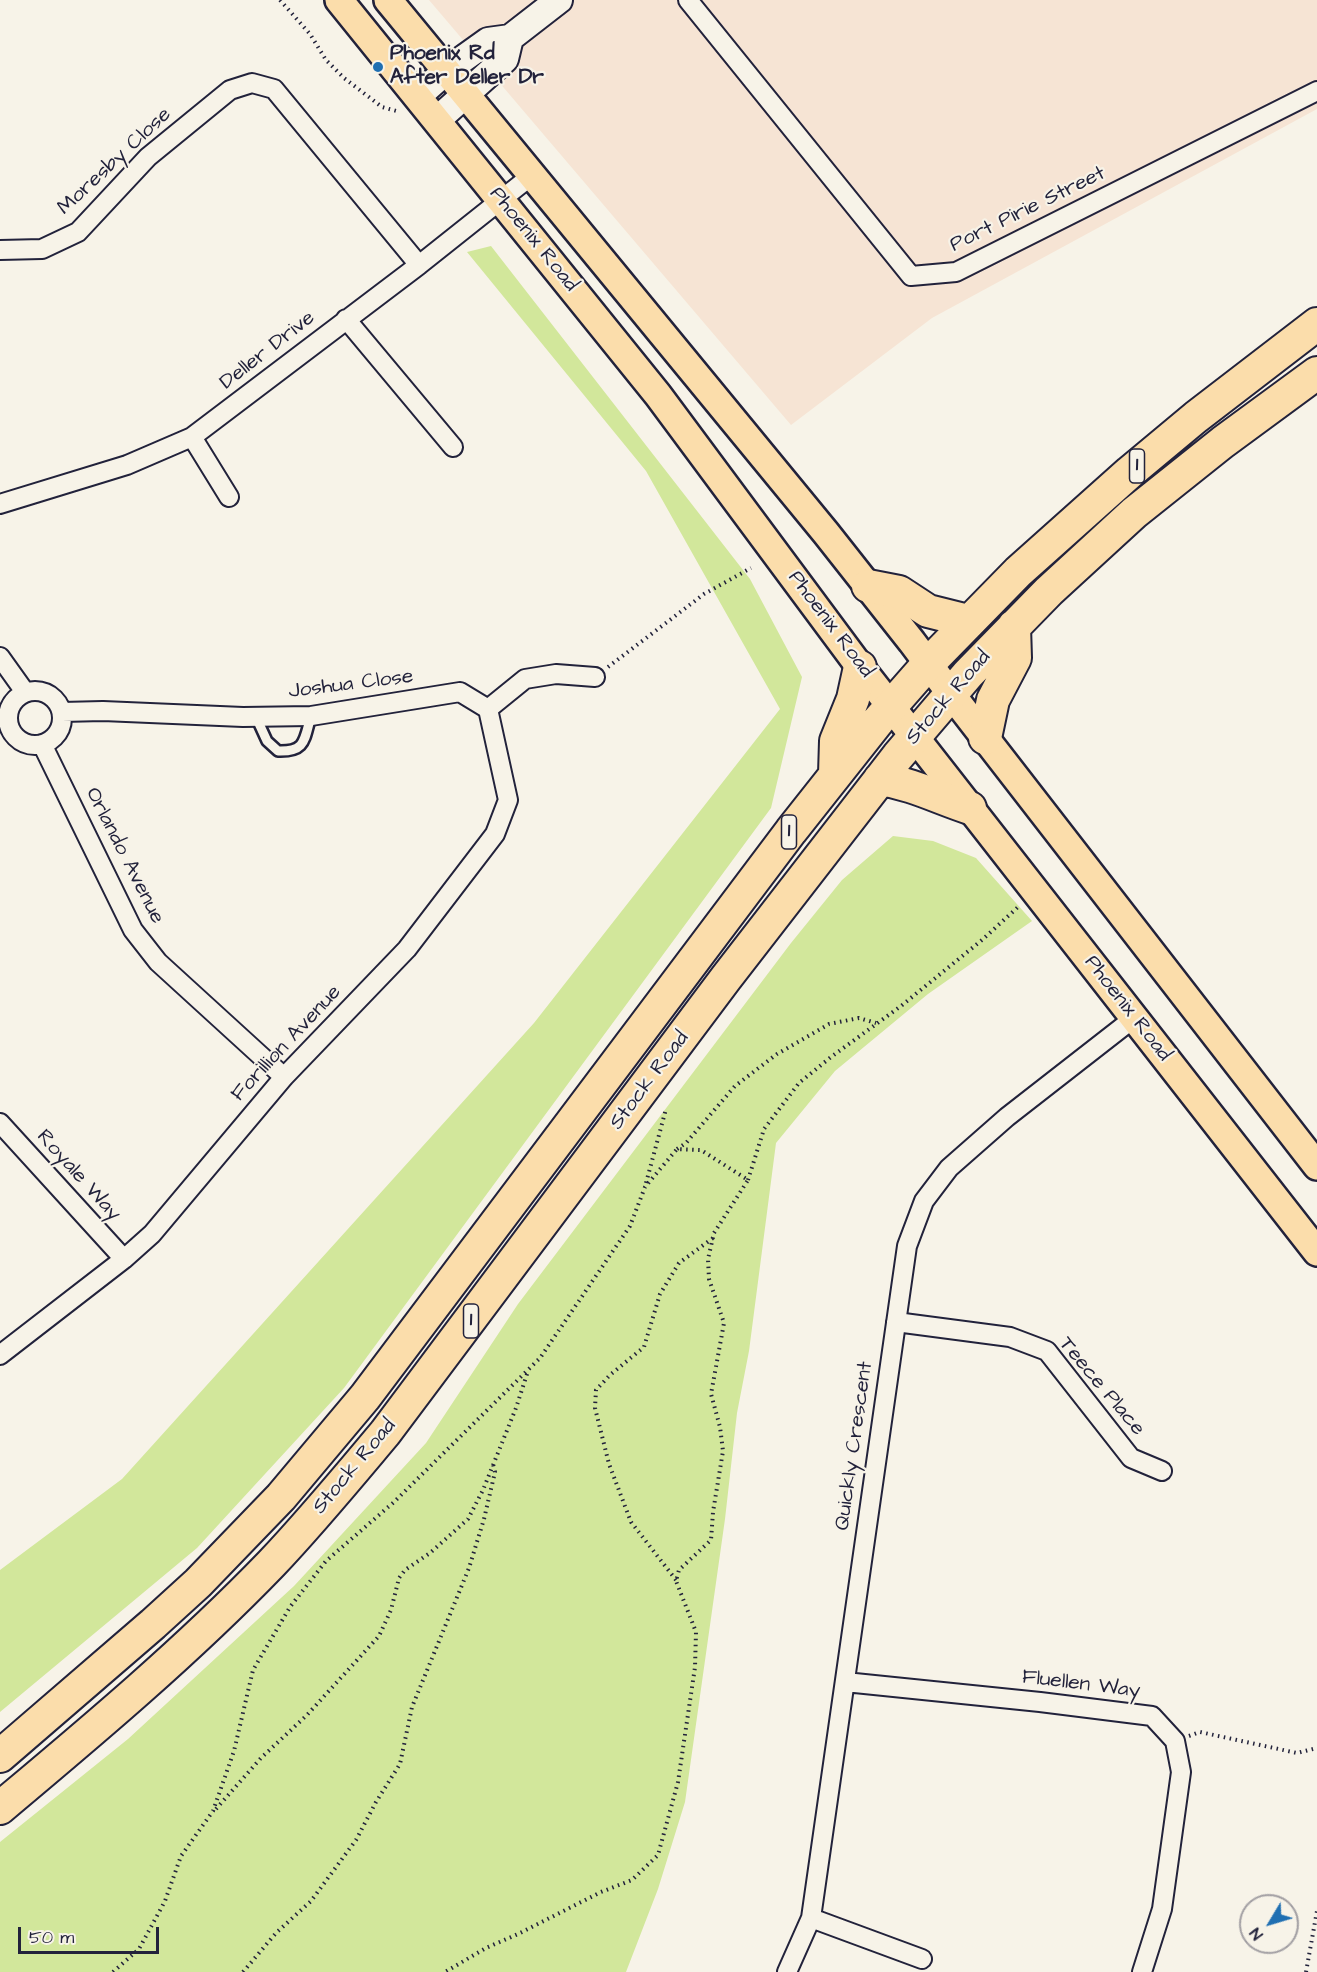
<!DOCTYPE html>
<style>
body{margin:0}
#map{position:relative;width:1317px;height:1972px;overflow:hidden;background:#f7f3e8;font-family:"Architects Daughter",sans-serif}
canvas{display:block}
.north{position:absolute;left:1239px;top:1894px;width:60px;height:60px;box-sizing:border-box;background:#f7f3e8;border:2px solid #a29fa3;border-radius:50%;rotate:232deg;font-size:16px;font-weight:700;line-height:24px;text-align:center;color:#22223b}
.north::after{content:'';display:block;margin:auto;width:21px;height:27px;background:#1f6fb2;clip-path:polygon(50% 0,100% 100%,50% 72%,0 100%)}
.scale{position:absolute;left:18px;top:1927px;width:141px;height:27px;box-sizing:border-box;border:3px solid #22223b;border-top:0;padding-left:8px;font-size:18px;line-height:21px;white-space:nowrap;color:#22223b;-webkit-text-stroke:4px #f7f3e8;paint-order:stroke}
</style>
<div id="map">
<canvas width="1317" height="1972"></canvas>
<div class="north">N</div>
<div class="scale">50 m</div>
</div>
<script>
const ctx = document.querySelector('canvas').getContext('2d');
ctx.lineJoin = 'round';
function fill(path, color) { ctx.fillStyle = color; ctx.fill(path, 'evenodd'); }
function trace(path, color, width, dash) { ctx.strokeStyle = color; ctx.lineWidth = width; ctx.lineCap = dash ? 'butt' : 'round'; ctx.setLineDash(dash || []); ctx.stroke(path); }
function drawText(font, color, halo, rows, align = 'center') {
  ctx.font = font + ' "Architects Daughter",sans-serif'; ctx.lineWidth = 4.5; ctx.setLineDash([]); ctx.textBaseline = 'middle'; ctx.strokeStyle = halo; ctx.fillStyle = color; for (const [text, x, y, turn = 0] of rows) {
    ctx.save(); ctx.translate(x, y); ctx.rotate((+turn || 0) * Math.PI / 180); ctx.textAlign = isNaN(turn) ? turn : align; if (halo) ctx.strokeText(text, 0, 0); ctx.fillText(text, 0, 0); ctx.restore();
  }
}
const built = new Path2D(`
 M429 0H1317V109L932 318 791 425Z`);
const green = new Path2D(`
 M491 246 750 579 802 677 771 808 344 1388 197 1548 0 1712V1570L122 1479 534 1023 780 709 646 471 467 252Z
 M893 836 933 841 976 858 1032 921 928 994 835 1071 776 1143 749 1351 737 1413 725 1519 685 1802 658 1889 626 1972H0V1842L128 1739 294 1586 426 1443 518 1304 791 943 842 880Z`);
const path = new Path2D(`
 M280 0 310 34 326 60 344 78 382 107 400 112
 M608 667 704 594 751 568
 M677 1149 686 1143 735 1086 777 1054 829 1024 859 1018 876 1023
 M748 1180 764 1129 799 1083 831 1057 901 1006 982 940 1018 907
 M646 1183 666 1109
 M676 1580 631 1522 609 1464 595 1408 596 1390 610 1375 644 1347 660 1294 679 1263 713 1238
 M1189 1736 1200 1732 1297 1753 1317 1748
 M216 1809 261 1758 307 1715 379 1636 391 1610 399 1578 405 1570 430 1553 468 1519 483 1490 516 1408 528 1371
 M113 1972 139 1949 165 1901 181 1856 213 1811 234 1751 253 1670 290 1607 326 1561 394 1502 540 1358 630 1226 645 1187 677 1149 701 1150 748 1180 714 1233 708 1259 709 1279 724 1323 711 1394 720 1427 723 1451 713 1512 711 1540 679 1570 676 1581 696 1632 695 1667 678 1782 658 1855 632 1880 601 1892 518 1934 486 1948 445 1972
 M243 1972 276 1933 311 1901 356 1840 376 1802 400 1764 412 1707 469 1568 484 1519 495 1472 493 1464
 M1306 1972 1317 1911`);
const lane = new Path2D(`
 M256 717 267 741 278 751C306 752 304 740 311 716`);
const street = new Path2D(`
 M688 0 911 276 956 272 1317 91
 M0 250 42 249 78 232 148 157 230 90 252 83 274 89 419 265
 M346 319 453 447
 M192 437 229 497
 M0 504 127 465 192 437 419 265 531 176
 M0 657 25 692
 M8 718a27 27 0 1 1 54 0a27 27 0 1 1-54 0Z
 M488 709 525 679 556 674 595 677
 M62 712 103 711 243 717 311 716 460 692 488 709
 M42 744 133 930 158 962 284 1077
 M0 1123 124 1259
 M896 1322 1010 1337 1047 1351 1131 1458 1162 1471
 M0 1355 124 1259 152 1234 284 1077 407 949 495 834 508 800 488 709
 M845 1682 1040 1702 1152 1716 1175 1741 1181 1772 1162 1909 1142 1972
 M811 1918 922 1959
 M787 1972 811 1918 907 1246 924 1201 949 1168 1007 1117 1134 1018`);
const secondary = new Path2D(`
 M418 96 446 71 488 41 510 38 559 0
 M437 120 505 59 510 38`);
const primary = new Path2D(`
 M339 0 658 395 860 667 1317 1252
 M388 0 826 533 912 642 951 694 1317 1166`);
const highway = new Path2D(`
 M868 586 899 592 928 611 968 621
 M985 738 993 700 1015 658 1014 626
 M835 774 836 741 853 699 860 667
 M880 779C913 784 939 798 970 808
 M0 1756 153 1624 198 1583 281 1497 365 1397 791 831 878 721 928 664 1018 572 1130 472 1196 417 1317 324
 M0 1808C93 1730 187 1651 271 1564 311 1522 348 1477 385 1433L726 978 898 756 968 674 1049 591 1134 513 1223 442 1317 373`);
const markers = [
 [378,67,6,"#1f6fb2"]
];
const shields = [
 [1137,466,15],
 [789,832,15],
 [471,1321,15]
];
const shieldNames = [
 ["1",1137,466],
 ["1",789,832],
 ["1",471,1321]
];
const poiNames = [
 ["Phoenix Rd",390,55],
 ["After Deller Dr",390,79]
];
const streetNames = [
 ["Moresby Close",115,162,-43],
 ["Port Pirie Street",1028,210,-26],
 ["Phoenix Road",533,240,51],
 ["Deller Drive",268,351,-38],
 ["Phoenix Road",830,625,53],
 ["Joshua Close",351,685,-7],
 ["Stock Road",949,698,-49],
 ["Orlando Avenue",124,856,63],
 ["Phoenix Road",1127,1009,52],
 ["Forillion Avenue",287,1044,-47],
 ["Stock Road",650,1081,-53],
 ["Royale Way",78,1176,48],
 ["Teece Place",1101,1387,50],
 ["Quickly Crescent",855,1446,-82],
 ["Stock Road",355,1467,-50],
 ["Fluellen Way",1081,1685,7]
];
fill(built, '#f6e4d4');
fill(green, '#d2e79b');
trace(lane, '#22223b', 14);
trace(street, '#22223b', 22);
trace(secondary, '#22223b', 30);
trace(primary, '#22223b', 32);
trace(highway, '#22223b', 36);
trace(path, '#22223b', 4, [1.5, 4.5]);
trace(lane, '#f7f3e8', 9);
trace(street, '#f7f3e8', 18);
trace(secondary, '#f7f3e8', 26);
trace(primary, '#fbddab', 27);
trace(highway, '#fbddab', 32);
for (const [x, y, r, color] of markers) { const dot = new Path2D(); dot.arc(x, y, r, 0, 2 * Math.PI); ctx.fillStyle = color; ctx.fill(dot); trace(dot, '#f7f3e8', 2); }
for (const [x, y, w] of shields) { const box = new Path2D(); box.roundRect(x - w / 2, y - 17, w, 34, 4.5); ctx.fillStyle = '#f7f3e8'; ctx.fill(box); trace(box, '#22223b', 1.5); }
drawText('bold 20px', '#22223b', null, shieldNames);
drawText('bold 21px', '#22223b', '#f7f3e8', poiNames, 'left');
drawText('21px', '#22223b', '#f7f3e8', streetNames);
</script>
